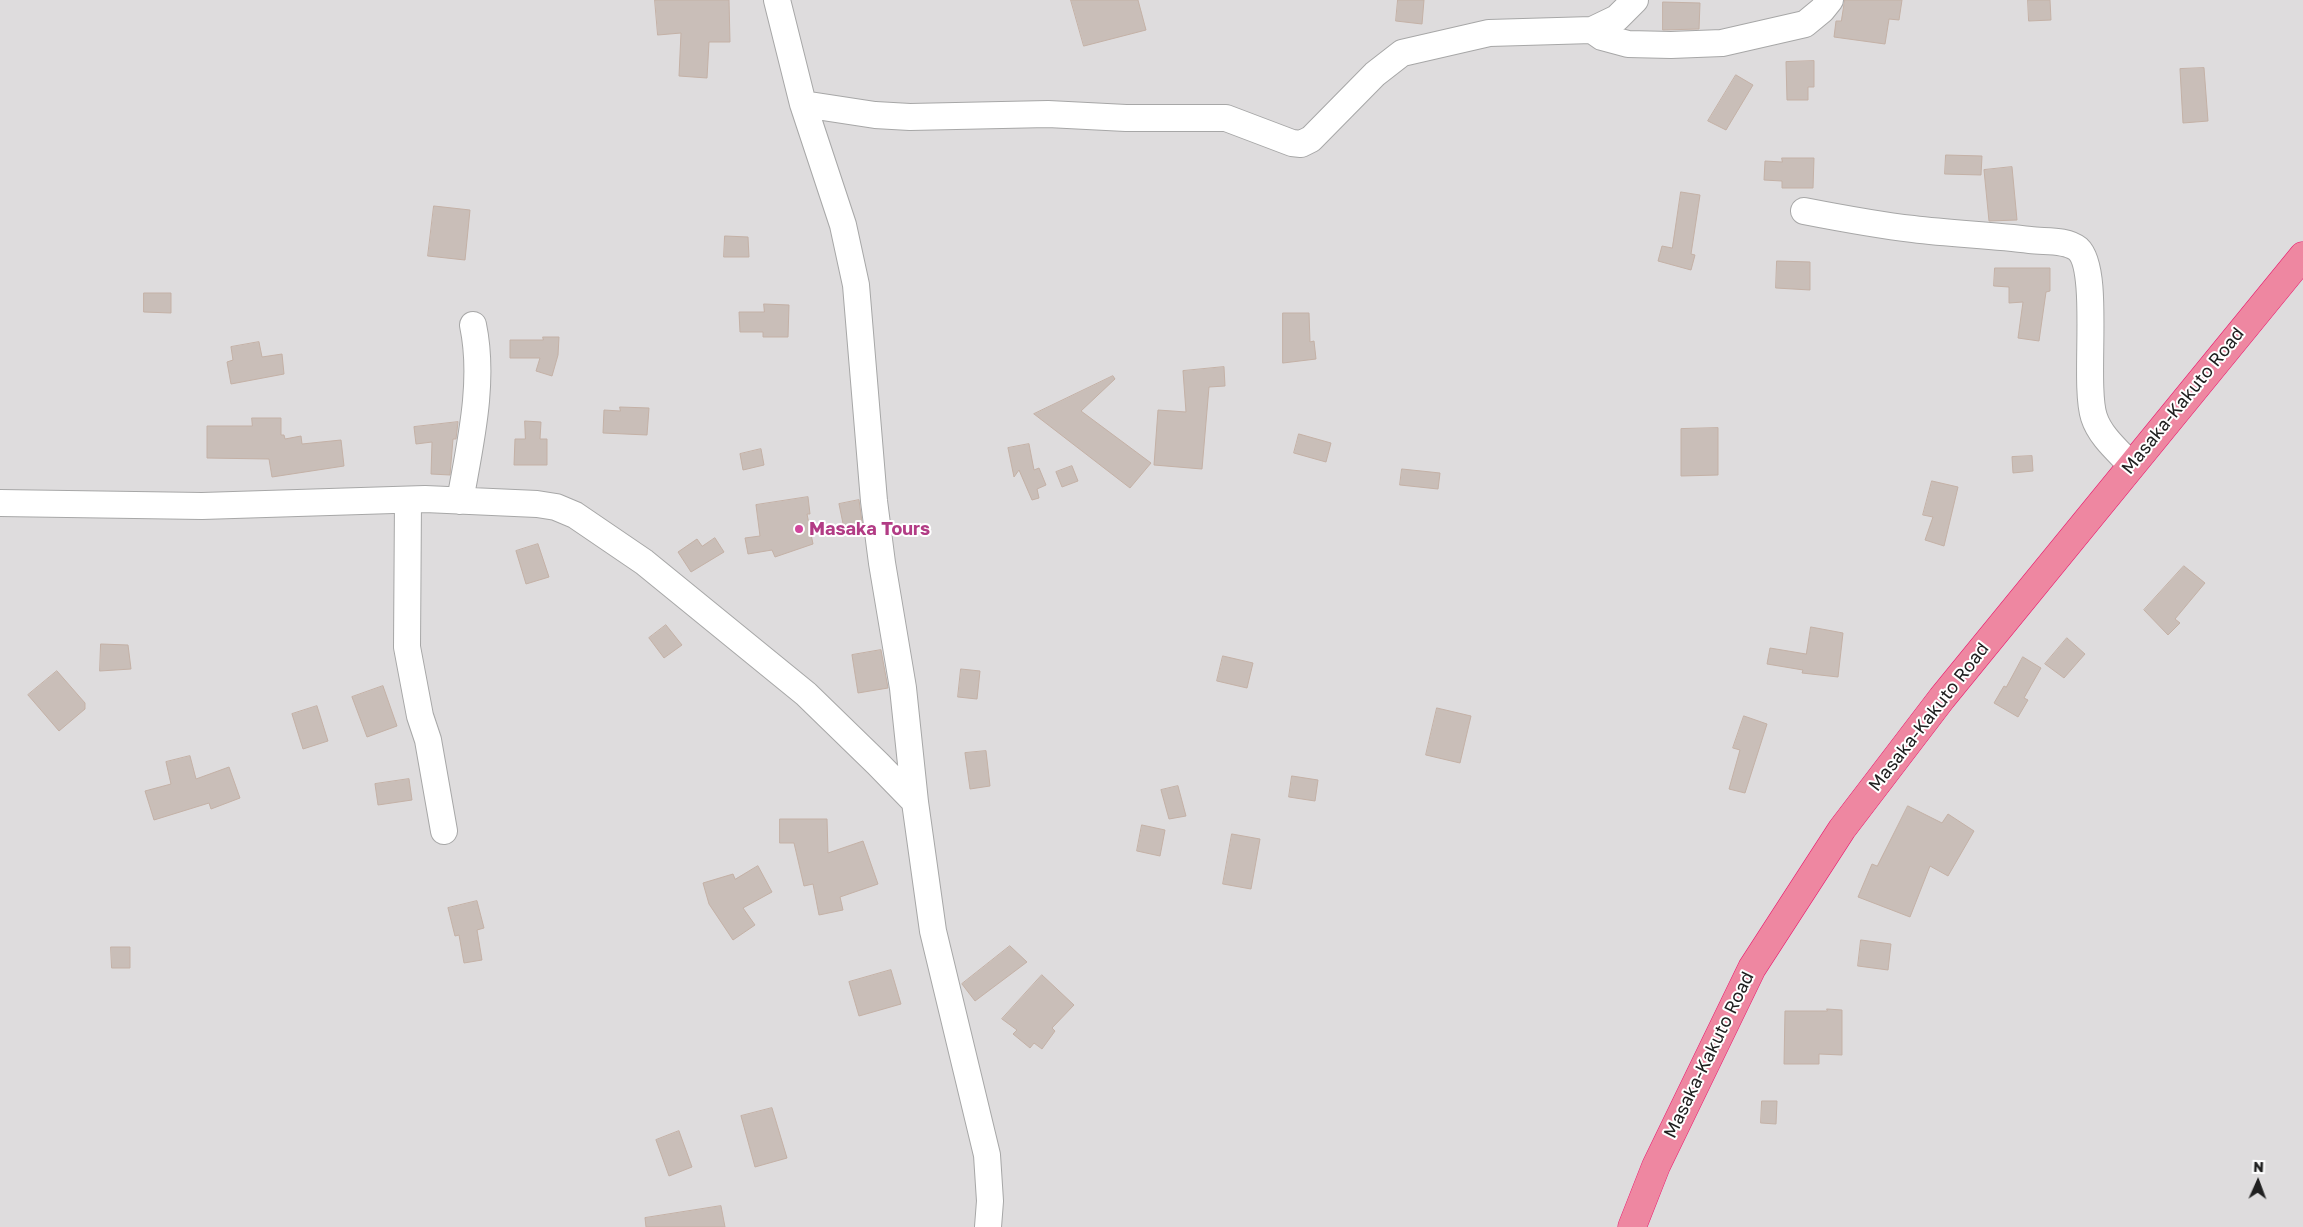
<!DOCTYPE html>
<style>
body{margin:0}
#map{position:relative;width:2303px;height:1227px;overflow:hidden;background:#f1ece5;font-family:"Golos Text",sans-serif}
canvas{display:block}
.north{position:absolute;left:2233px;top:1157px;width:50px;height:50px;-webkit-text-stroke:4px #fff;paint-order:stroke;rotate:2deg;font-size:14px;font-weight:700;line-height:20px;text-align:center;color:#202020}
.north::after{content:'';display:block;margin:auto;width:18px;height:22px;background:#202020;clip-path:polygon(50% 0,100% 100%,50% 72%,0 100%)}
</style>
<div id="map">
<canvas width="2303" height="1227"></canvas>
<div class="north">N</div>
</div>
<script>
const ctx = document.querySelector('canvas').getContext('2d');
ctx.lineJoin = 'round';
function fill(path, color) { ctx.fillStyle = color; ctx.fill(path, 'evenodd'); }
function trace(path, color, width, dash) { ctx.strokeStyle = color; ctx.lineWidth = width; ctx.lineCap = dash ? 'butt' : 'round'; ctx.setLineDash(dash || []); ctx.stroke(path); }
function drawText(font, color, halo, rows, align = 'center') {
  ctx.font = font + ' "Golos Text",sans-serif'; ctx.lineWidth = 4; ctx.setLineDash([]); ctx.textBaseline = 'middle'; ctx.strokeStyle = halo; ctx.fillStyle = color; for (const [text, x, y, turn = 0] of rows) {
    ctx.save(); ctx.translate(x, y); ctx.rotate((+turn || 0) * Math.PI / 180); ctx.textAlign = isNaN(turn) ? turn : align; if (halo) ctx.strokeText(text, 0, 0); ctx.fillText(text, 0, 0); ctx.restore();
  }
}
const residential = new Path2D(`
 M0 0H2303V1227H0Z`);
const building = new Path2D(`
 M655 0H729L730 42H709L707 78 679 76 681 33 658 35Z
 M1071 0H1138L1146 30 1084 46Z
 M1398 0H1424L1422 24 1396 21Z
 M1845 0H1902L1899 20 1889 19 1885 44 1834 37 1836 21H1841Z
 M2028 0H2050L2051 20 2029 21Z
 M1663 2 1700 3 1699 29 1663 30Z
 M1814 61V87H1808V100H1787L1786 62Z
 M2204 68 2208 121 2183 123 2180 69Z
 M1736 75 1753 85 1726 130 1708 121Z
 M1946 155 1982 156 1981 175 1945 174Z
 M1782 158H1814L1813 188H1782V181L1764 180 1765 161 1782 162Z
 M2012 167 2017 220 1989 221 1984 170Z
 M1681 192 1700 195 1691 254 1695 255 1691 270 1658 261 1662 246 1672 248Z
 M434 206 470 210 465 260 428 256Z
 M725 236 748 237 749 257H724Z
 M1777 261 1810 262V290L1776 288Z
 M1995 268H2050V291L2046 292 2039 341 2018 338 2023 302 2009 303V287L1994 286Z
 M144 293H171V313L144 312Z
 M764 304 789 305 788 337H763V332H740L739 312H764Z
 M1283 313H1309L1310 342 1314 341 1316 359 1283 363Z
 M543 337H559L558 355 552 376 536 371 540 358H510V340H543Z
 M259 342 262 357 282 354 284 374 231 384 227 362 233 360 231 347Z
 M1224 367 1225 386 1209 387 1202 469 1154 465 1158 410 1186 412 1183 371Z
 M1113 376 1115 379 1081 411 1151 463 1130 488 1034 414Z
 M620 407 649 408 647 435 603 433 604 410 620 411Z
 M252 418H281V435H284L285 439 301 436 302 444 341 440 344 466 272 477 269 459 207 458V426H252Z
 M525 421 541 422 540 439H547V465H514L515 439H525Z
 M458 422 456 439H453L450 475 431 474 432 442 416 444 414 427Z
 M1718 428V475L1681 476V429Z
 M1299 434 1331 443 1326 462 1294 453Z
 M1029 444 1034 470 1039 468 1046 485 1037 489 1039 498 1032 500 1019 470 1014 477 1008 448Z
 M761 449 764 465 743 470 740 454Z
 M2032 456 2033 471 2013 473 2012 457Z
 M1072 466 1078 481 1062 487 1056 472Z
 M1402 469 1440 473 1438 489 1400 485Z
 M1932 481 1958 487 1944 546 1925 540 1933 517 1923 515Z
 M808 497 810 514H807L813 544 775 557 772 550 748 554 745 538 760 536 756 505Z
 M859 500 863 529 845 533 839 504Z
 M715 538 724 552 691 572 678 552 697 539 702 546Z
 M538 544 549 577 526 584 516 551Z
 M2184 566 2205 583 2175 619 2180 623 2168 635 2144 610Z
 M666 625 682 645 664 658 649 638Z
 M1811 627 1843 633 1838 677 1802 673 1803 670 1767 664 1770 648 1806 654Z
 M2067 638 2085 654 2064 678 2045 664Z
 M101 644 128 645 131 669 100 671Z
 M881 650 888 688 858 693 852 655Z
 M1223 656 1253 663 1247 688 1217 681Z
 M2023 657 2041 668 2024 698 2028 700 2018 717 1994 703 2004 686 2006 687Z
 M961 669 980 671 977 699 958 697Z
 M57 671 85 703V709L59 731 28 695Z
 M383 686 397 726 367 737 352 697Z
 M317 706 328 741 303 749 292 714Z
 M1437 708 1471 716 1460 763 1426 755Z
 M1744 716 1767 724 1745 793 1729 789 1740 750 1733 748Z
 M986 751 990 786 970 789 965 753Z
 M190 756 196 779 229 767 240 798 211 809 209 803 154 820 145 791 171 784 166 762Z
 M1292 776 1318 780 1315 801 1289 797Z
 M409 779 412 800 378 805 375 784Z
 M1178 786 1186 816 1169 819 1161 790Z
 M1908 806 1942 823 1948 814 1974 831 1948 876 1930 866 1910 917 1858 897 1872 864 1877 866Z
 M780 819H827L828 853 863 841 878 884 840 897 843 910 819 915 813 884 804 886 794 843H780Z
 M1142 825 1165 830 1160 856 1137 851Z
 M1232 834 1260 839 1251 889 1223 884Z
 M758 866 772 892 743 908 755 925 733 940 709 904 703 883 733 874 735 879Z
 M477 901 484 928 477 930 482 960 464 963 459 935 455 936 448 908Z
 M1861 940 1891 944 1888 970 1858 966Z
 M1010 946 1027 962 975 1001 962 984Z
 M111 947H130V968H112Z
 M891 970 901 1004 859 1016 849 982Z
 M1042 975 1074 1005 1052 1028 1055 1031 1042 1049 1034 1043 1030 1048 1013 1034 1017 1030 1002 1019Z
 M1827 1009 1842 1010V1055L1819 1054V1064H1784L1785 1011H1827Z
 M1762 1101H1777L1776 1124 1761 1123Z
 M772 1108 787 1158 755 1167 741 1116Z
 M679 1131 692 1167 669 1176 656 1140Z
 M721 1206 725 1227H646L645 1218Z`);
const minor = new Path2D(`
 M777 0 803 104 843 225 856 285 874 501 882 563 903 688 915 802 933 931 987 1155 990 1201 988 1227
 M1592 30 1602 37 1628 44 1671 45 1722 43 1805 24 1822 10 1830 0
 M803 104 875 115 910 117 1048 114 1126 118H1226L1292 143 1301 144 1311 139 1375 74 1402 53 1489 33 1592 30 1617 18 1635 0
 M1804 211C1840 218 1877 225 1913 229 1952 234 1991 235 2030 240 2045 242 2066 239 2078 249 2101 270 2083 383 2094 417 2100 436 2118 451 2131 465
 M408 500 407 647 420 716 428 740 444 831
 M460 501C470 444 485 382 473 325
 M0 503 202 506 425 499 537 504 556 507 575 515 644 562 806 694 878 764 915 802`);
const highway = new Path2D(`
 M1632 1227 1656 1166 1752 968 1842 829 1942 698 2303 256`);
const markers = [
 [799,529,5,"#d1479c"]
];
const streetNames = [
 ["Masaka-Kakuto Road",2183,401,-51],
 ["Masaka-Kakuto Road",1929,717,-52],
 ["Masaka-Kakuto Road",1709,1055,-64]
];
const hotelNames = [
 ["Masaka Tours",809,529]
];
fill(residential, '#dedcdd');
fill(building, '#c9beb8');
trace(building, '#c4b1a6', 1);
trace(minor, '#a7a7a7', 28);
trace(highway, '#e9186d', 29);
trace(minor, '#fff', 26);
trace(highway, '#ee87a1', 28);
for (const [x, y, r, color] of markers) { const dot = new Path2D(); dot.arc(x, y, r, 0, 2 * Math.PI); ctx.fillStyle = color; ctx.fill(dot); trace(dot, '#fff', 2); }
drawText('18px', '#202020', '#fff', streetNames);
drawText('bold 18px', '#b23c85', '#fff', hotelNames, 'left');
</script>
